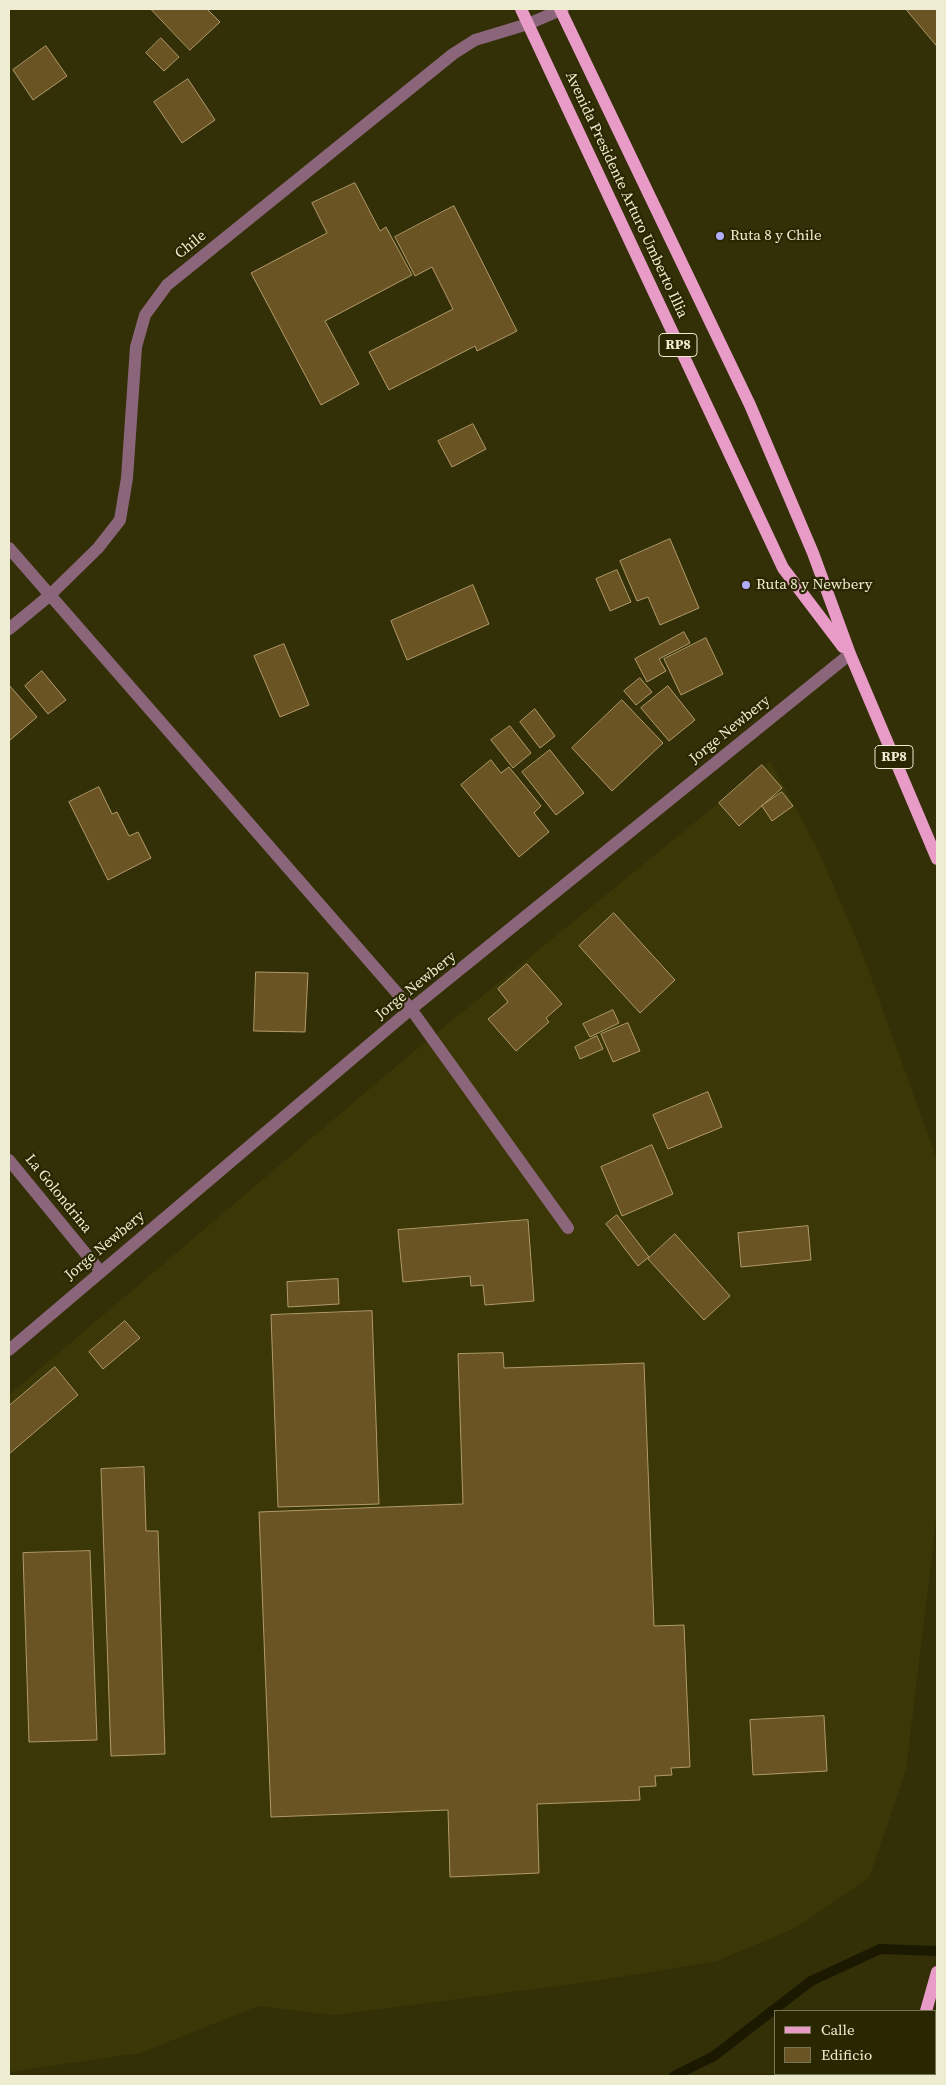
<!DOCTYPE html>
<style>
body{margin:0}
#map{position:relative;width:946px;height:2085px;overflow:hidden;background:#333008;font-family:"Source Serif 4",serif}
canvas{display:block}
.frame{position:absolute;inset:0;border:10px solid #eeecd1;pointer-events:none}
.legend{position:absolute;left:774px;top:2010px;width:162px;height:65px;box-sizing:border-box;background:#292600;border:1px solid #787554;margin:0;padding:6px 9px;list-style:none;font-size:15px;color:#eeecd1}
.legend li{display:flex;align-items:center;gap:10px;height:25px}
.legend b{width:25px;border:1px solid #787554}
</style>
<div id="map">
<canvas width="946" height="2085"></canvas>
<div class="frame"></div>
<ul class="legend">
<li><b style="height:6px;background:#e89bc6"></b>Calle</li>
<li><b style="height:14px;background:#6a5424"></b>Edificio</li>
</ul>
</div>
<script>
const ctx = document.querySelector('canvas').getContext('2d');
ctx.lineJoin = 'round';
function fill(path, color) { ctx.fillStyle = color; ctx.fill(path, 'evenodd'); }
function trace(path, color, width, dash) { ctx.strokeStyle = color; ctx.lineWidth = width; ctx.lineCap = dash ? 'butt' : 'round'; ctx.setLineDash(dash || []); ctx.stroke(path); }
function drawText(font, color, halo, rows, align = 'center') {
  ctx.font = font + ' "Source Serif 4",serif'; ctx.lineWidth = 4.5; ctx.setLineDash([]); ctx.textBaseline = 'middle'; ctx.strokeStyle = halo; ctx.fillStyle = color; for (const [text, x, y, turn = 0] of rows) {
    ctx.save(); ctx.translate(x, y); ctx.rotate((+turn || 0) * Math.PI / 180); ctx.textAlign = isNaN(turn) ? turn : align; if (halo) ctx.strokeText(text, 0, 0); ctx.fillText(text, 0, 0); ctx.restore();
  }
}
const built = new Path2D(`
 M770 761 817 848 862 952 937 1160V1513L906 1770 869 1878 795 1928 717 1961 582 1983 334 2015 258 2006 140 2053 9 2072V1395L400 1063Z`);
const stream = new Path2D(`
 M674 2076 714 2056 811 1981 880 1949 937 1951`);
const building = new Path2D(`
 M151 9H207L220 22 190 50Z
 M906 9H937V46Z
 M161 38 179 57 164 71 146 53Z
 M46 46 67 76 33 100 13 70Z
 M188 79 215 120 182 143 154 102Z
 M355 183 380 231 386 227 412 275 325 321 359 384 321 405 251 273 327 233 312 203Z
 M454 206 517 331 477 351 475 346 389 390 369 352 453 309 432 267 415 276 395 237Z
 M473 424 486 449 452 467 438 441Z
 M670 539 699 608 660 625 648 597 637 601 620 561Z
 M617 570 631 602 610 611 596 579Z
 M473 585 489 624 407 660 391 621Z
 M684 632 690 643 659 659 666 671 647 682 635 659Z
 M706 638 723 674 681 695 664 659Z
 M284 644 309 705 280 717 254 656Z
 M42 671 66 700 48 714 25 686Z
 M640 678 652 692 636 705 624 691Z
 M9 685 37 717 9 741Z
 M668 686 695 720 669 741 641 708Z
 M622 700 663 743 612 791 572 748Z
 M535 709 555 736 540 748 520 722Z
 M510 726 531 753 513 768 491 740Z
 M550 750 584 793 556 815 522 772Z
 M491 760 501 773 509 767 541 806 534 813 549 832 519 857 461 785Z
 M762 765 782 788 739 826 719 803Z
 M99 787 112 814 117 812 129 836 138 832 151 858 108 880 69 802Z
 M782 792 793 806 772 821 762 806Z
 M614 913 675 980 640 1013 579 946Z
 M527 964 562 1004 546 1018 549 1022 516 1051 488 1019 508 1002 498 989Z
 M256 972 308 973 305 1032 254 1031Z
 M613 1010 619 1023 590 1037 583 1024Z
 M628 1023 640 1051 613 1062 601 1034Z
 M597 1036 603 1049 580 1059 575 1047Z
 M708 1092 722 1127 668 1149 653 1115Z
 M652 1145 673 1194 622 1216 601 1167Z
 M617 1215 649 1257 638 1266 606 1224Z
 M528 1220 534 1301 485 1305 483 1285 471 1286 470 1276 403 1282 398 1230Z
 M808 1226 811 1260 741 1267 738 1233Z
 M675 1234 730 1296 704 1320 648 1259Z
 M338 1279 339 1304 288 1307 287 1282Z
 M372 1311 379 1504 278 1507 271 1315Z
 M125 1321 140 1338 103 1369 89 1352Z
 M503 1353 504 1368 644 1363 654 1626 684 1625 690 1767 671 1768 672 1775 655 1776 656 1786 639 1787 640 1800 537 1804 539 1873 450 1877 448 1810 271 1817 259 1512 463 1504 458 1354Z
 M55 1367 78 1395 9 1454V1406Z
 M144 1467 146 1531H158L165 1754 111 1756 101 1469Z
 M90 1551 97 1740 29 1742 23 1553Z
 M824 1716 827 1771 753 1775 750 1720Z`);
const minor = new Path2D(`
 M9 548 411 1009 568 1228
 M9 629 49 596 98 548 120 520 127 478 136 347 145 315 167 285 453 54 475 40 528 24 563 9
 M9 1160 100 1271
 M9 1350 411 1009 850 654`);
const major = new Path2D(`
 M521 9 783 568 843 647
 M560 9 750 405 813 553 850 654 937 859
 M926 2011 937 1972
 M905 2076 906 2074`);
const markers = [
 [720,236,5,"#b0aefa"],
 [746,585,5,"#b0aefa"]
];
const shields = [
 [678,345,38],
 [894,757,38]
];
const shieldNames = [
 ["RP8",678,345],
 ["RP8",894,757]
];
const streetNames = [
 ["Avenida Presidente Arturo Umberto Illia",626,195,65],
 ["Chile",191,245,-39],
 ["Jorge Newbery",730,730,-39],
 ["Jorge Newbery",416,986,-39],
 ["La Golondrina",58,1194,51],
 ["Jorge Newbery",105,1246,-40]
];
const poiNames = [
 ["Ruta 8 y Chile",730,236],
 ["Ruta 8 y Newbery",756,585]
];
fill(built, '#3b3706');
trace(stream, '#1b1900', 10);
fill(building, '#6a5424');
trace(building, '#b29a69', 1);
trace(minor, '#8b667b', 12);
trace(major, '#e89bc6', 12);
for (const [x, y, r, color] of markers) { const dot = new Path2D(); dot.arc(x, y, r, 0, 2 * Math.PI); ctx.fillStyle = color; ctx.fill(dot); trace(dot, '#292600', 2); }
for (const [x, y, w] of shields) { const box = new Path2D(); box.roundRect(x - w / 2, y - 11.5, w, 23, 4); ctx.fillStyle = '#292600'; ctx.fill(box); trace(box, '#eeecd1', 1); }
drawText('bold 14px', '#eeecd1', null, shieldNames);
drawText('15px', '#eeecd1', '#292600', streetNames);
drawText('15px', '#eeecd1', '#292600', poiNames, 'left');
</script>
